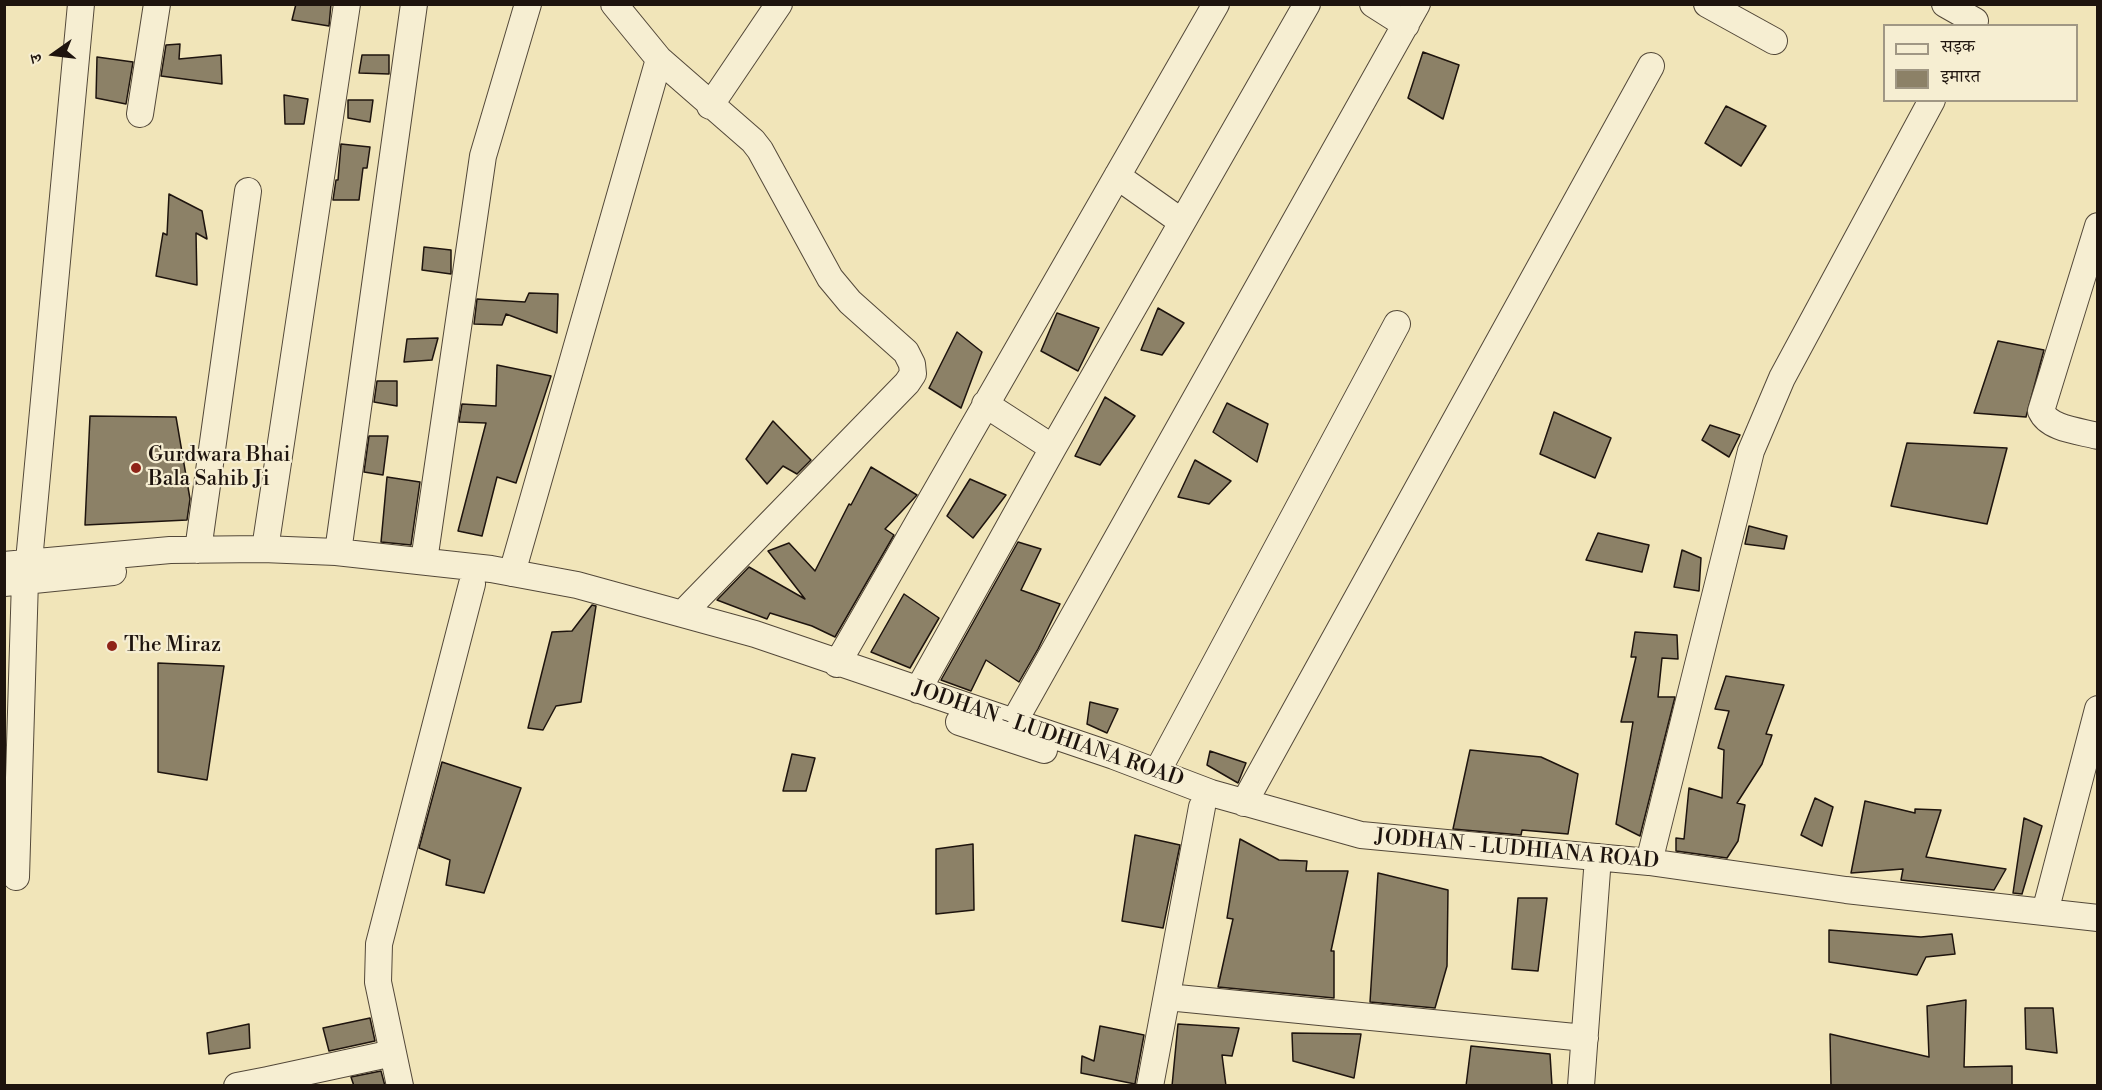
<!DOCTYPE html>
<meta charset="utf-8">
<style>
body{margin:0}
#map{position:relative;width:2102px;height:1090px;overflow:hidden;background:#f1e5b9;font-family:"Libre Bodoni","Noto Serif Devanagari",serif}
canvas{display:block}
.frame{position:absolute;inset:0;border:6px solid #1e140e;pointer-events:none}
.legend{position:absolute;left:1883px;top:24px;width:195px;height:78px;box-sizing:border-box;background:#f6eed2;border:2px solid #a09784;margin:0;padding:8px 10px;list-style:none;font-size:18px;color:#1e140e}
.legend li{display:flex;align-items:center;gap:12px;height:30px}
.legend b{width:30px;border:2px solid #a09784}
.north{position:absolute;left:24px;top:24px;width:60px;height:60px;-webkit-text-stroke:4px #f6eed2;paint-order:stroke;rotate:256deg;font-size:16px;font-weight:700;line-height:24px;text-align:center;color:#1e140e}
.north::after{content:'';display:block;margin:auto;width:21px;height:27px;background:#1e140e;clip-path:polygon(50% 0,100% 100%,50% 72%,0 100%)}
</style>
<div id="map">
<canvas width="2102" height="1090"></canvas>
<div class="frame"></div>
<ul class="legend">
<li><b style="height:8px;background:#f6eed2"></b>सड़क</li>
<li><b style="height:16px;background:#8c8167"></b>इमारत</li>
</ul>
<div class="north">उ</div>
</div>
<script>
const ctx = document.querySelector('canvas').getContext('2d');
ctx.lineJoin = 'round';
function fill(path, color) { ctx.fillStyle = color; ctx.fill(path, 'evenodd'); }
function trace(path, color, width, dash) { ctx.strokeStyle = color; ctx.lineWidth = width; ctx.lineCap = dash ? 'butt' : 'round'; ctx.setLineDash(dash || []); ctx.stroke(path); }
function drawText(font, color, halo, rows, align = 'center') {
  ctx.font = font + ' "Libre Bodoni",serif'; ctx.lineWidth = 4.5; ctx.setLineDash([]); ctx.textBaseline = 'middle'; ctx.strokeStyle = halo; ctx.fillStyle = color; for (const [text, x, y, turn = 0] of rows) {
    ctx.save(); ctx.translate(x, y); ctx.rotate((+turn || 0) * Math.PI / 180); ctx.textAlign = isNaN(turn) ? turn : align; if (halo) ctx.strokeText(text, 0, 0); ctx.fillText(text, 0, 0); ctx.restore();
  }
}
const building = new Path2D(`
 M296 4H331L329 26 292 20Z
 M180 44 179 59 221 55 222 84 161 76 166 45Z
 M1423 52 1459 65 1443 119 1408 98Z
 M362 55H389V74L359 73Z
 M97 57 133 62 126 104 96 98Z
 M284 95 308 99 304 124H285Z
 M348 100H373L370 122 348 118Z
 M1726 106 1766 126 1741 166 1705 143Z
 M341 144 370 147 367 168H363L359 200H333L336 180H338Z
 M169 194 202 211 207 239 196 233 197 285 156 276 163 233 167 235Z
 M424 247 451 250V274L422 270Z
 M529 293 558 294 557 333 506 314 502 325 474 324 477 299 525 302Z
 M1158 308 1184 323 1162 355 1141 350Z
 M1057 313 1099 328 1078 371 1041 351Z
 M957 332 982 352 961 408 929 388Z
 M438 338 432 360 404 362 407 339Z
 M1998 341 2044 350 2026 417 1974 413Z
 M497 365 551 376 516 483 497 477 482 536 458 531 486 423 459 422 462 404 496 406Z
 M377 381H397V406L374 402Z
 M1105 397 1135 416 1100 465 1075 456Z
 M1227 403 1268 424 1257 462 1213 432Z
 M1554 412 1611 438 1595 478 1540 454Z
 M90 416 176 417 190 499 187 520 85 525Z
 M773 421 811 460 797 474 783 466 767 484 746 459Z
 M1710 425 1740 435 1729 457 1702 440Z
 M369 436H388L383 475 364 472Z
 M1907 443 2007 448 1987 524 1891 506Z
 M1195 460 1231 481 1209 504 1178 497Z
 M871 467 917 495 885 529 894 535 835 637 812 626 770 613 767 619 717 600 749 567 805 599 768 551 789 543 815 571 849 504 851 505Z
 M387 477 420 482 411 545 381 542Z
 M970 479 1006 495 973 538 947 516Z
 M1749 526 1787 536 1784 549 1745 544Z
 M1598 533 1649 545 1642 572 1586 560Z
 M1018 542 1041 549 1021 590 1060 604 1038 649 1019 682 986 660 971 691 941 680Z
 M1682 550 1701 558 1699 591 1674 587Z
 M904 594 939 618 910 668 871 652Z
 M592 605 596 606 581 702 556 706 543 730 528 728 552 632 572 631Z
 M1635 632 1677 635 1678 659 1662 658 1658 697H1675L1640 836 1616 824 1633 722H1621L1636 657H1631Z
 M158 663 224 666 207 780 158 772Z
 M1726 676 1784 685 1766 734 1772 735 1762 764 1737 803 1745 805 1738 841 1727 858 1676 851V838L1684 839 1689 788 1722 798 1724 750 1718 748 1729 711 1715 709Z
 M1090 702 1118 709 1107 733 1087 724Z
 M1470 750 1541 757 1578 774 1568 834 1522 830 1521 835 1453 829Z
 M1210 751 1246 763 1238 783 1207 765Z
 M792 754 815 758 806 791H783Z
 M442 762 521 788 484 893 446 885 450 860 419 848Z
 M1815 798 1833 807 1822 846 1801 835Z
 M1865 801 1915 813V809L1941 810 1926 857 2006 869 1994 890 1901 880 1903 869 1851 873Z
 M2024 818 2042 826 2022 894 2013 893Z
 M1135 835 1180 845 1163 928 1122 921Z
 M1240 839 1279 860 1307 861 1306 871H1348L1331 951H1334V998L1218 987 1233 919 1227 918Z
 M973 844 974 910 936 914V849Z
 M1378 873 1448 890 1447 966 1435 1008 1370 1002Z
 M1518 898H1547L1538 971 1512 969Z
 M1829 930 1921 937 1952 934 1955 954 1926 957 1917 975 1829 962Z
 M1966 1000 1964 1067 2012 1066V1086H1831L1830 1034 1929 1057 1927 1006Z
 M2025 1008H2053L2057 1053 2026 1049Z
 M370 1018 375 1041 329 1051 323 1028Z
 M249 1024 250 1048 209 1054 207 1033Z
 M1178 1024 1239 1028 1232 1056 1222 1055 1226 1086H1172Z
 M1100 1026 1144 1035 1135 1084 1081 1073 1082 1056 1094 1061Z
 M1292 1033 1361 1034 1354 1078 1293 1061Z
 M1471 1046 1550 1054 1552 1086H1466Z
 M381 1071 385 1086H354L351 1077Z`);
const minor = new Path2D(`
 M614 4 659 59 753 141 760 150 830 278 850 302 906 352 912 364 913 374 907 383 683 613
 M1373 4 1406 25
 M1707 4 1774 41
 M1945 4 1975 21
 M710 106 779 4
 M140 114 157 4
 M1117 176 1182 222
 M2098 226 2041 411C2049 429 2079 431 2098 436
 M985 404 1053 448
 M265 549 347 4
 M198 550 248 191
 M338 552 414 4
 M29 561 81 4
 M424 561 483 156 528 4
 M4 565 170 550 263 549 336 552 491 569 577 585 755 634 1114 756 1211 793 1361 835 1649 862 1846 890 2098 918
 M512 573 659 59
 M4 583 113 572
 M837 664 1216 4
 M918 690 1053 448 1307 4
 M959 722 1044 750
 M1014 722 1417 4
 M1157 772 1397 324
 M1244 803 1651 66
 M1649 862 1751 451 1782 378 1932 100
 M16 877 25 580
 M2045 912 2098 709
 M1167 997 1585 1038
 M268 1080 393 1053
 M237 1086 268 1080 270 1086
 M400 1086 378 982 379 944 472 584
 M1150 1086 1202 807
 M1581 1086 1598 857`);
const markers = [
 [136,468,6,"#8f2418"],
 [112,646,6,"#8f2418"]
];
const poiNames = [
 ["Gurdwara Bhai",148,456],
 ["Bala Sahib Ji",148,480],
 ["The Miraz",124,646]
];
const streetNames = [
 ["JODHAN - LUDHIANA ROAD",1048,735,19],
 ["JODHAN - LUDHIANA ROAD",1517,850,5]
];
fill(building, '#8c8167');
trace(building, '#1e140e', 1.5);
trace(minor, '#534839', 28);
trace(minor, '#f6eed2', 26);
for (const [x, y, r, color] of markers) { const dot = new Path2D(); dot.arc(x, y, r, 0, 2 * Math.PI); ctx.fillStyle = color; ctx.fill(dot); trace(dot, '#f6eed2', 2); }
drawText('21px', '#1e140e', '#f6eed2', poiNames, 'left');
drawText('21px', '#1e140e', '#f6eed2', streetNames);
</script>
